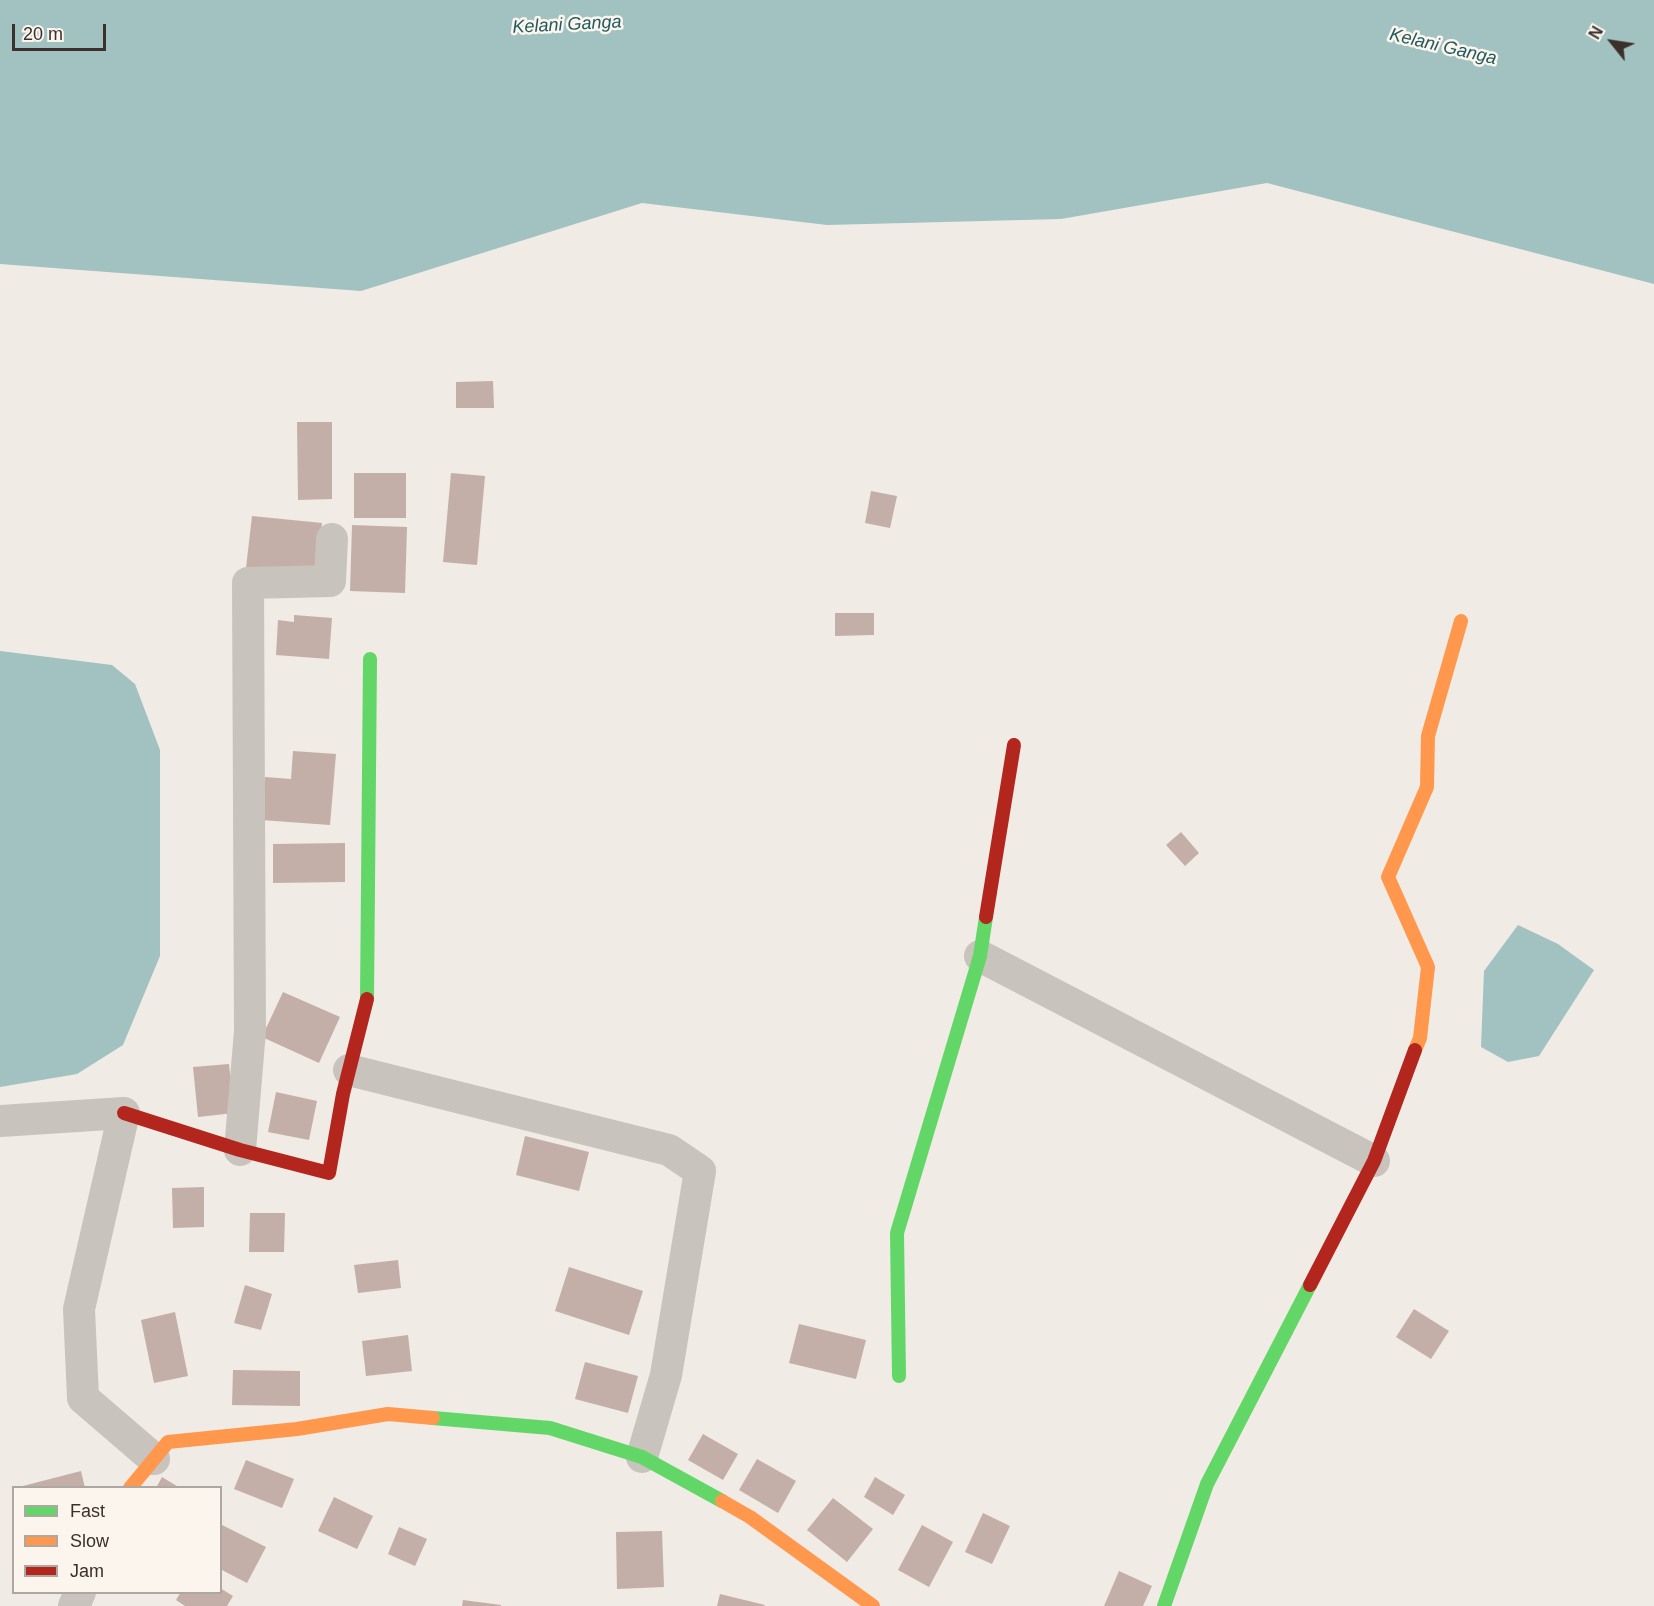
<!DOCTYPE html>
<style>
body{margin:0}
#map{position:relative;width:1654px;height:1606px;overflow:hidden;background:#f0ebe5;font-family:Arial,sans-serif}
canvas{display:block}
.legend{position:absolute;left:12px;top:1486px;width:210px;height:108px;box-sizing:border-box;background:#fbf5ee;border:2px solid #aea6a0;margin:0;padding:8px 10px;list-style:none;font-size:18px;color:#3b302b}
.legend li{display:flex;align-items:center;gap:12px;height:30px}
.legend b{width:30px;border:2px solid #aea6a0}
.north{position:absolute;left:1582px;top:12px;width:60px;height:60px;-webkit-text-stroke:4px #fbf5ee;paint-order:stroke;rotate:300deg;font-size:16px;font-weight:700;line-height:24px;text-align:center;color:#3b302b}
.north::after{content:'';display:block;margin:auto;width:21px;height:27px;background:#3b302b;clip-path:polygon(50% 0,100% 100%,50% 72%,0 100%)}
.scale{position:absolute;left:12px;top:24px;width:94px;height:27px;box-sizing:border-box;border:3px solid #3b302b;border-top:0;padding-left:8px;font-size:18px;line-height:21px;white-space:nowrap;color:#3b302b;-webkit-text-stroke:4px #fbf5ee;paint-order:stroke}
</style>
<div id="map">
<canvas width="1654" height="1606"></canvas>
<ul class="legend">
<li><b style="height:8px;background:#63d668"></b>Fast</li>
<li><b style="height:8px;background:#ff974d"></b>Slow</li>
<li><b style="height:8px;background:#b3261e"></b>Jam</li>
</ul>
<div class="north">N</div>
<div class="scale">20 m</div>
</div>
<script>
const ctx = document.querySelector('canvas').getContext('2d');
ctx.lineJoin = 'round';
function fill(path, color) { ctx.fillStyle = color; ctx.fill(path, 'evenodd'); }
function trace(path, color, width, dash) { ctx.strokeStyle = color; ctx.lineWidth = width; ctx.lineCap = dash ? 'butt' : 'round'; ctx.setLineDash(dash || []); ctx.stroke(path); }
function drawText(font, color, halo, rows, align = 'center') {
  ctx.font = font + ' Arial,sans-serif'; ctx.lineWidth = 5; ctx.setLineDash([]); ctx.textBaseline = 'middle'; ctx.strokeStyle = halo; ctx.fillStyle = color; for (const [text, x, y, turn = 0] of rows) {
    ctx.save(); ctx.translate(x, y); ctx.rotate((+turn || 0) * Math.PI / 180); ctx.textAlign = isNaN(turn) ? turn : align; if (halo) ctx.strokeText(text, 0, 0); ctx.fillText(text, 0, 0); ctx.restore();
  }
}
const water = new Path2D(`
 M0 0H1654V284L1267 183 1061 219 827 225 642 203 361 291 0 264Z
 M0 651 112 665 135 684 160 750V956L123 1045 77 1074 0 1087Z
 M1518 925 1558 944 1594 970 1539 1056 1508 1062 1481 1047 1484 971Z`);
const building = new Path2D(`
 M493 381 494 408H456V382Z
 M297 422H332V499L298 500Z
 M354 473H406V518H354Z
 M451 473 485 476 477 565 443 562Z
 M871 491 897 496 890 528 865 523Z
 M252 516 322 523 316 576 246 568Z
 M352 525 407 527 405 593 350 591Z
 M835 613H874V635L835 636Z
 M294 615 332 618 329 659 276 655 278 620 294 622Z
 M293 751 336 754 330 825 261 820 265 777 291 779Z
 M1181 832 1199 853 1185 866 1166 845Z
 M345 843V882L273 883V844Z
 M283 992 340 1017 319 1063 262 1037Z
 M229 1064 234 1113 198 1117 193 1067Z
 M276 1092 317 1101 309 1140 268 1132Z
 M525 1136 589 1152 579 1191 516 1175Z
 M204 1187V1227L173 1228 172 1188Z
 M250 1213H285L284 1252H249Z
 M398 1260 401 1288 358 1293 354 1265Z
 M569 1267 643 1291 629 1335 555 1311Z
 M245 1285 272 1294 261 1330 234 1323Z
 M1414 1309 1449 1331 1431 1359 1396 1337Z
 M175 1312 188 1376 154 1383 141 1320Z
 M799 1324 866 1340 856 1379 789 1363Z
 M408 1335 412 1371 366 1376 362 1341Z
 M585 1362 638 1376 628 1413 575 1399Z
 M233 1370 300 1371V1406L232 1405Z
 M703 1434 738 1454 723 1480 688 1460Z
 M757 1459 796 1481 778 1513 739 1490Z
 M246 1460 294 1479 282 1508 234 1489Z
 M81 1471 85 1488H19V1487Z
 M162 1477 180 1488H156Z
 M875 1477 905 1495 893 1515 864 1497Z
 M334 1497 373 1516 357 1549 318 1531Z
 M833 1498 873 1529 847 1562 807 1530Z
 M983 1513 1010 1526 992 1564 965 1552Z
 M220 1524 266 1547 247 1583 220 1569Z
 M922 1525 953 1542 929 1587 898 1570Z
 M399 1527 427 1539 415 1566 388 1554Z
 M662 1531 664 1587 617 1589 616 1532Z
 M1119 1571 1152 1586 1143 1606H1104Z
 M220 1588 233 1596 227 1606H185L176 1600 181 1592H220Z
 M720 1594 765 1605 764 1606H717Z
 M463 1600 501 1605V1606H462Z`);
const street = new Path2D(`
 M980 956 1374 1161
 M349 1070 669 1150 700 1171 666 1375 642 1457
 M0 1121 124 1113 79 1309 83 1398 154 1459
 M240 1150 250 1031 248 583 330 581 332 539
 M74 1606 80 1592`);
const fast = new Path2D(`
 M367 999 370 659
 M899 1376 897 1233 980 956 986 917
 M433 1418 550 1428 642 1457 722 1501
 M1164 1606 1207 1484 1310 1285`);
const slow = new Path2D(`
 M1415 1050 1420 1038 1428 967 1388 877 1427 787 1428 736 1461 621
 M130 1488 168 1442 297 1429 388 1414 433 1418
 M722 1501 750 1517 873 1606`);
const jam = new Path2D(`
 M986 917 1014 745
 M124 1113 240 1150 329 1173 343 1094 367 999
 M1310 1285 1374 1161 1415 1050`);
const waterNames = [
 ["Kelani Ganga",567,25,-3],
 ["Kelani Ganga",1443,47,13]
];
fill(water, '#a1c2c1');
fill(building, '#c3afa7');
trace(street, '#c9c3be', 32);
trace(fast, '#63d668', 14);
trace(slow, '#ff974d', 14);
trace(jam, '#b3261e', 14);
drawText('italic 18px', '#1f5a5e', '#fbf5ee', waterNames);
</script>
